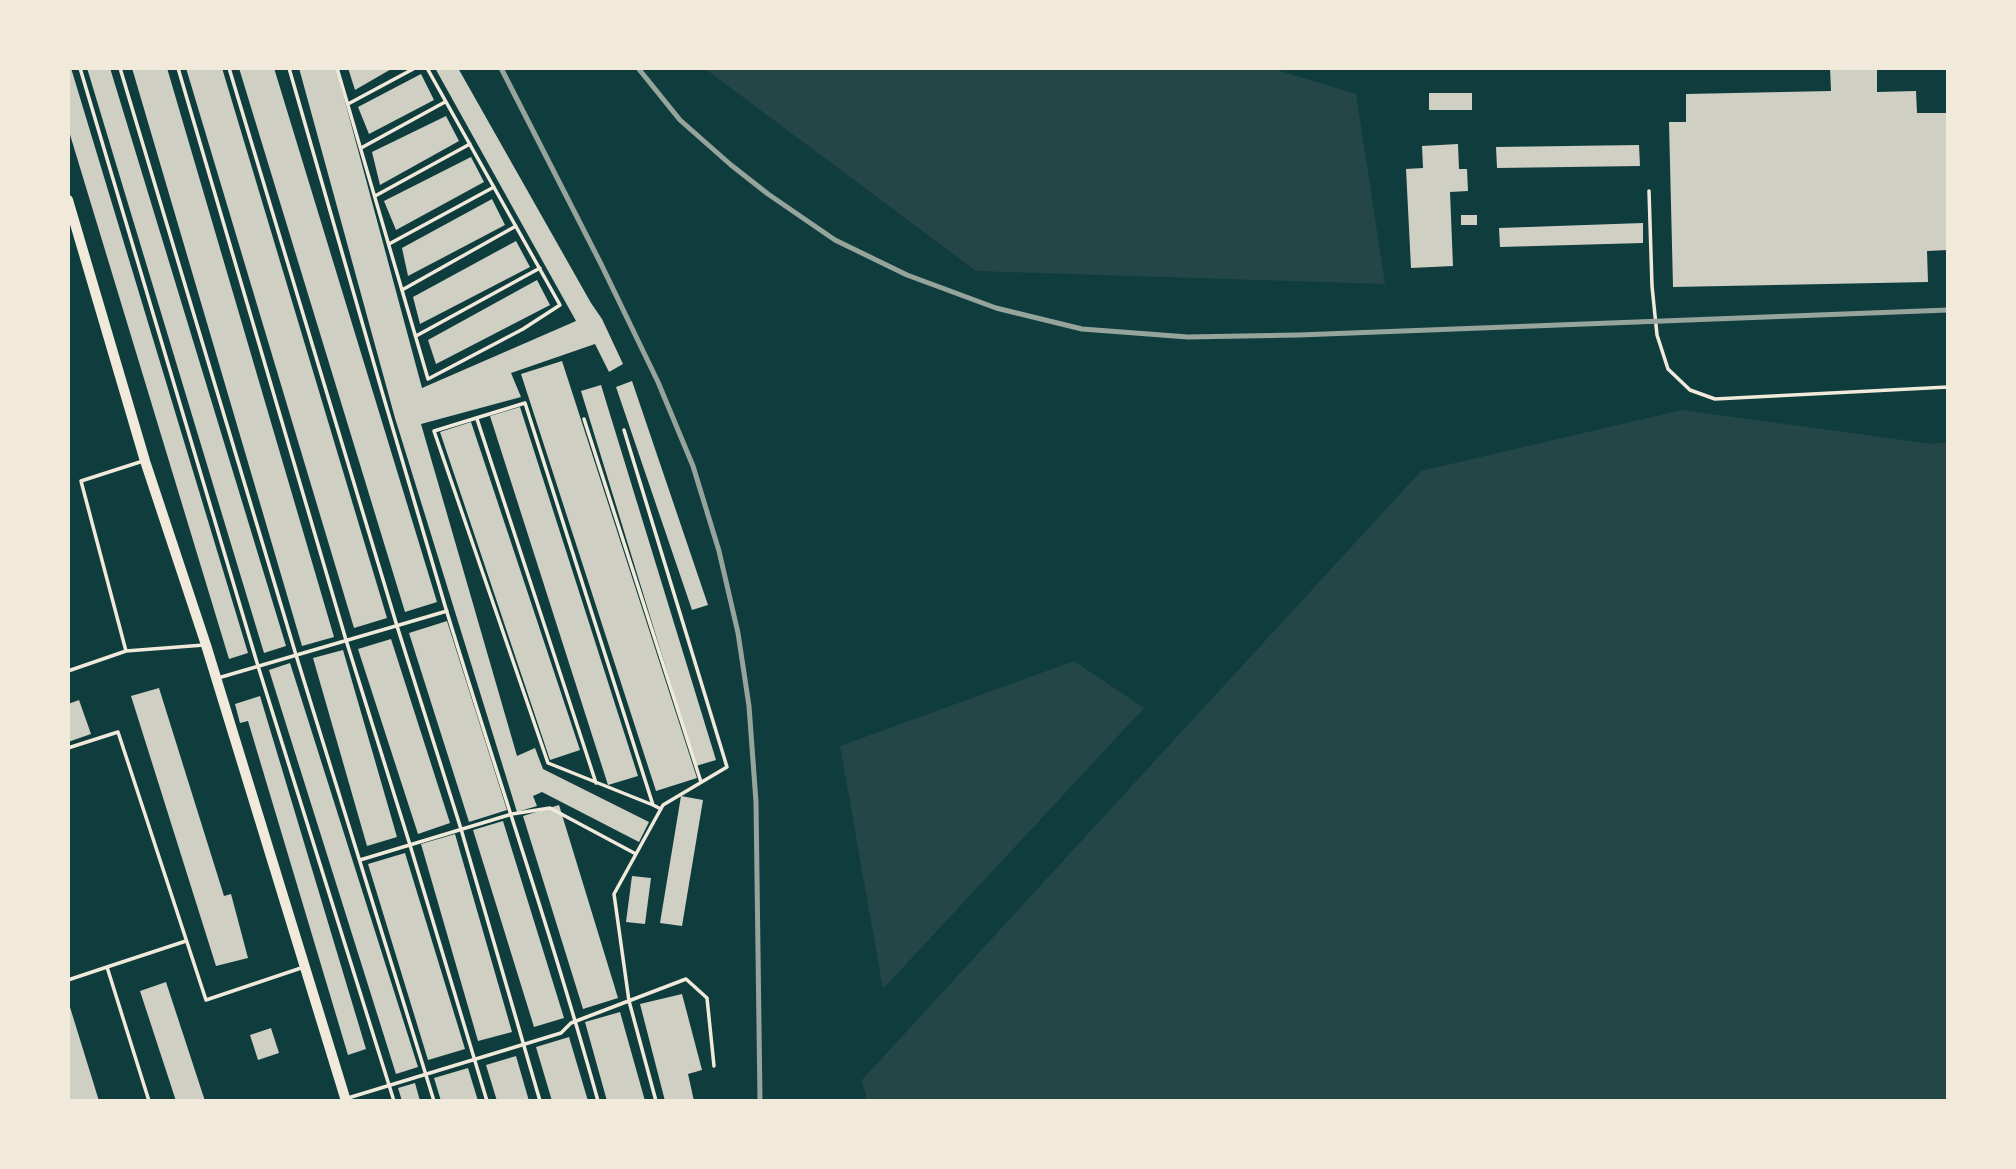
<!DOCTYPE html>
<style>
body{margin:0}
#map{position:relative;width:2016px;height:1169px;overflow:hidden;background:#0f3d3e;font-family:Spectral,serif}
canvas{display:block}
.frame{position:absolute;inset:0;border:70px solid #f1e9da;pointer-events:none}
</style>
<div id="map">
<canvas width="2016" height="1169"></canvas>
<div class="frame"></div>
</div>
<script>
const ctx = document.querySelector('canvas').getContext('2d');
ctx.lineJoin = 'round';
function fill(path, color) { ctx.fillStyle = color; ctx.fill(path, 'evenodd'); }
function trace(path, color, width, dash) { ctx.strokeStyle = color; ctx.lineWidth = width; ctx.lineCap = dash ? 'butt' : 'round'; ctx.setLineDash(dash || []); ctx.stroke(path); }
const green = new Path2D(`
 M704 68H1270L1356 94 1385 284 976 271Z
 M1682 410 1932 444 1948 442V1101H867L862 1080 1421 471Z
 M1074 661 1144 708 883 989 840 746Z`);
const building = new Path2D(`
 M68 68H71L248 653 229 659 68 128Z
 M87 68H110L286 646 264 653Z
 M132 68H167L334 637 302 646Z
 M186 68H222L387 618 354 628Z
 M239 68H274L437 602 405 612Z
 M299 68H336L422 388 576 321 435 68H458L591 303 602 319 623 364 609 372 595 344 511 373 521 397 421 424 517 756 535 748 543 769 649 822 639 842 542 792 533 796 537 806 517 812 395 418Z
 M348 68H393L355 90Z
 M1830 68H1877V92L1916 91 1917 113H1948V250L1927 251 1928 282 1673 287 1669 122H1686V94L1831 91Z
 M421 74 434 100 369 134 358 107Z
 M1429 93H1472V110H1429Z
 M446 116 459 141 380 185 372 152Z
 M1458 144 1459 169H1467L1468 191 1450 192 1453 266 1411 268 1406 169 1423 168 1422 146Z
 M1639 145 1640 166 1497 168 1496 147Z
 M471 157 484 182 396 230 384 201Z
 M492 199 505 225 408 276 402 248Z
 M1461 215H1477V225H1461Z
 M1643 223V243L1500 247 1499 228Z
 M516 241 530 267 420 324 413 297Z
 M537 280 550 305 436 364 428 340Z
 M562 361 697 778 656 791 521 374Z
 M632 381 708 605 692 610 616 387Z
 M601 385 716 760 696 766 581 391Z
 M520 407 638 776 608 785 490 416Z
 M471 422 580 750 550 760 440 432Z
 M447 621 507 810 469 822 409 633Z
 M391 639 450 823 418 834 358 649Z
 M343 650 397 837 367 846 313 658Z
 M290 663 418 1067 396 1074 269 670Z
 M159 688 224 896 231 894 248 958 216 966 131 696Z
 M260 696 366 1049 348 1055 248 721 240 723 235 704Z
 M79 700 91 734 68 742V704Z
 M681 796 703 800 682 926 660 923Z
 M559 805 618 998 583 1009 523 816Z
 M503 821 564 1018 534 1027 473 830Z
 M455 834 512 1032 478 1041 421 844Z
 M405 853 465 1049 428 1060 368 864Z
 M632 876 651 878 645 924 626 922Z
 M166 982 205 1101H176L140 991Z
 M682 994 702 1070 688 1074 694 1101H665L640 1004Z
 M68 1004H69L99 1101H68Z
 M620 1012 645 1101H607L585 1022Z
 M271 1028 279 1053 258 1060 250 1035Z
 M569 1037 588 1101H552L536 1047Z
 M516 1056 529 1101H497L486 1065Z
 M468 1068 478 1101H441L434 1078Z
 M415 1083 420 1101H402L398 1088Z`);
const service = new Path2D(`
 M80 68 258 666 394 1101
 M120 68 296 655 434 1101
 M178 68 346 640 410 845 487 1101
 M229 68 397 626 461 829 540 1101
 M289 68C341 249 392 429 446 609 496 773 552 935 598 1101
 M337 68 428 379 523 329 560 305 427 68
 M348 104 415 68
 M361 148 445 102
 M1649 191 1652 286 1657 335 1668 369 1690 390 1715 399 1948 387
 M375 196 470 144
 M389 244 494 187
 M402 290 516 226
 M416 336 540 268
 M477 419 596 783
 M584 419 701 782
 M624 430 727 767 663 805 614 894 629 1001 656 1101
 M126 651 81 481 143 461
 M68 671 126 651 204 645
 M218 678 447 611
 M68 748 118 732 206 1000 304 967
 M653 805 525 403 434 431 548 763 653 805 661 809
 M360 860 512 814 550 808 636 854
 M68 980 107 967
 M348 1098 561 1033 571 1023 686 979 707 998 714 1066
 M149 1101 107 967 186 941`);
const tertiary = new Path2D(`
 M68 200 145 461 206 645 346 1101`);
const rail = new Path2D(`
 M501 68 601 264 658 382 693 466 719 551 738 633 749 706 756 802 760 1101
 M638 68 680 120 731 165 768 194 835 240 907 275 996 308 1082 329 1188 337 1299 335 1948 310`);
fill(green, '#244646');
fill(building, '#cfcfc3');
trace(service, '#f1e9da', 3.5);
trace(tertiary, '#f1e9da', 10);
trace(rail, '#97a49c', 5);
</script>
